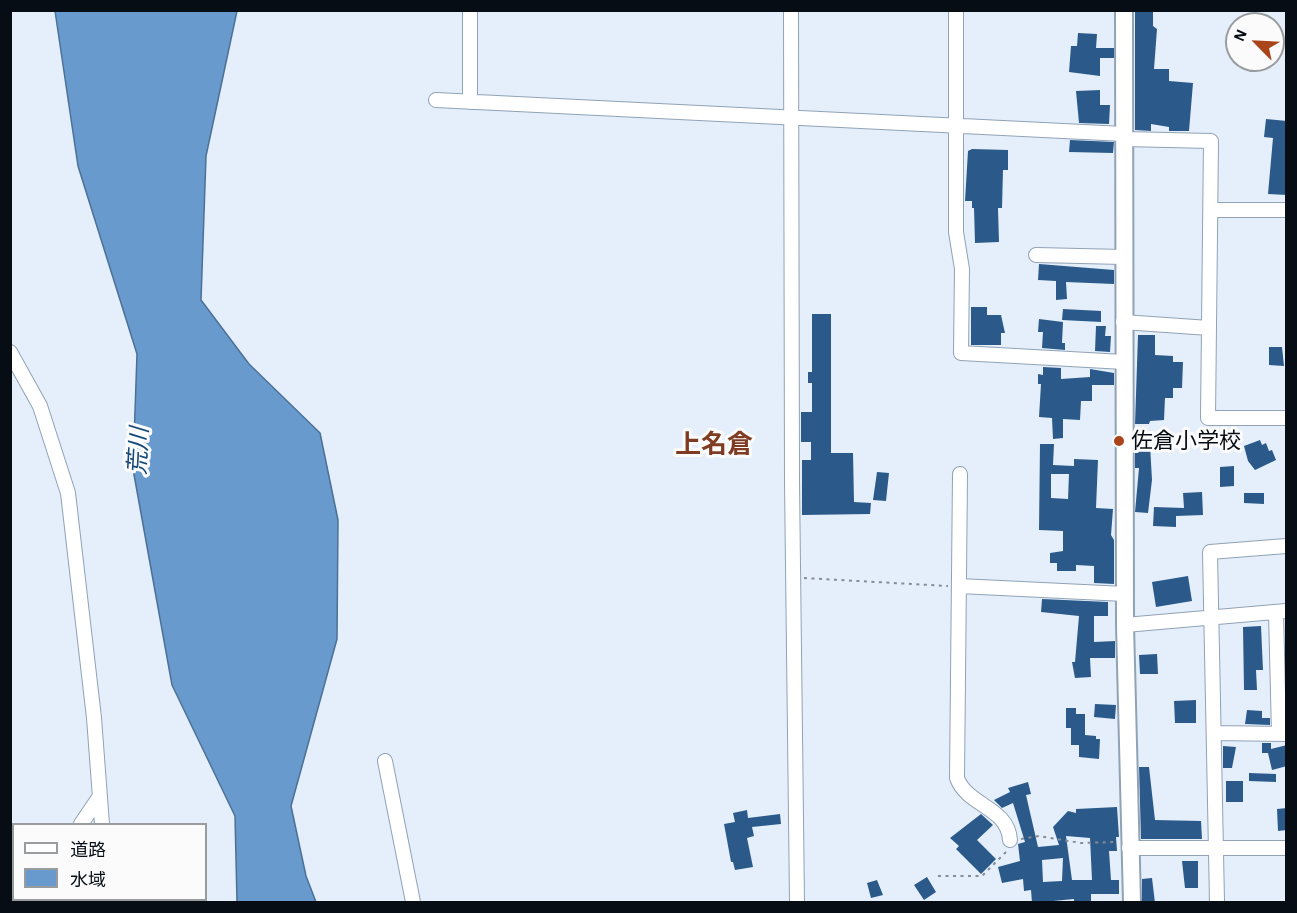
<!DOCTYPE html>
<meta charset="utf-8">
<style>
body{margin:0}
#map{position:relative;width:1297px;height:913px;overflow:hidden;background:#e4effb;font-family:"Alegreya Sans","Noto Sans JP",sans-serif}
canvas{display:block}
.frame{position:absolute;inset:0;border:12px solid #070d14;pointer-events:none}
.legend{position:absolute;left:12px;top:823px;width:195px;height:78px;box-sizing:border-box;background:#fbfbfb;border:2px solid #999c9f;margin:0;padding:8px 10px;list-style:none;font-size:18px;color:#070d14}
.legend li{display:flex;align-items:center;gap:12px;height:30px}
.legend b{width:30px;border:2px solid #999c9f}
.north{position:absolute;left:1225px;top:12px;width:60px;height:60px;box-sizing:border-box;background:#fbfbfb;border:2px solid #999c9f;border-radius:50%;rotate:294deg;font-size:16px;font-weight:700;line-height:24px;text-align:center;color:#070d14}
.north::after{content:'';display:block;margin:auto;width:21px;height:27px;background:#aa441a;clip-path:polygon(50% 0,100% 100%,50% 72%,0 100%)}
</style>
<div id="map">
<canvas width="1297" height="913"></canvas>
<div class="frame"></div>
<ul class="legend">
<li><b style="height:8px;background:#fff"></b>道路</li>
<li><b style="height:16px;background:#699acd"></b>水域</li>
</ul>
<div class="north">N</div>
</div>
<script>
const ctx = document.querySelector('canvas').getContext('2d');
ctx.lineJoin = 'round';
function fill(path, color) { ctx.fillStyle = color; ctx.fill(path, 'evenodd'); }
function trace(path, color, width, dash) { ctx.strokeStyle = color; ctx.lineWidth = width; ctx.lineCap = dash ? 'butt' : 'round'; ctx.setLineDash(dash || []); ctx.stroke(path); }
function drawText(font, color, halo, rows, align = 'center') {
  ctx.font = font + ' "Alegreya Sans","Noto Sans JP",sans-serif'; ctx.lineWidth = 6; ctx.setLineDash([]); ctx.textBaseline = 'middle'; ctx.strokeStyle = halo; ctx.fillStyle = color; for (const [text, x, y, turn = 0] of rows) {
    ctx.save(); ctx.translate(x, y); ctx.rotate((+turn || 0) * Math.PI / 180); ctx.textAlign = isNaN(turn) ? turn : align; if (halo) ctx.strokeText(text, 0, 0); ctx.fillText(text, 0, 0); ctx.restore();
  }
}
const water = new Path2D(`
 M55 11H237L206 156 201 300 249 364 320 433 338 520 337 639 291 806 306 876 316 902H237L235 816 172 685 133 469 137 354 78 166Z`);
const building = new Path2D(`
 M1135 10H1153V26L1157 29 1154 69H1169V81L1193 83 1189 131H1169V127L1151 124V131L1135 130Z
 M1078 33 1097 34 1096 48H1114V58H1100V76L1069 72 1071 46H1077Z
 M1100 90V105H1110L1109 124 1079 123 1076 91Z
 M1266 119 1287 121V195L1268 194 1273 138 1264 137Z
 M1070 140 1114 142 1113 153 1069 152Z
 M972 149 1008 150V170H1003L1002 208H998L999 242 975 243 974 208H972V201H965L968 151Z
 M1039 264 1114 270V284L1066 282 1067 299 1056 300V281L1038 280Z
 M971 307H987V315H1001L1005 333H1001V345H971Z
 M1063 309 1101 311V322L1062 320Z
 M812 314H831V453H853L854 502 871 503 870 514 802 515V460H811V442H801V412H812V383H808V372H812Z
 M1039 319 1063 322 1062 343H1065V350L1042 348 1043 332H1038Z
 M1096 326H1106L1105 336H1111L1110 352 1095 351Z
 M1138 335H1155V355L1173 356V362H1183L1182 388H1173V398H1165L1164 420 1150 421 1149 424H1135Z
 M1269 347H1282L1284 366 1269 365Z
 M1043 367 1061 368V379L1090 377V369L1114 373V385H1092V401H1081L1080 420 1063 419V438L1053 439 1052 418 1039 417 1041 384H1038V374L1043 375Z
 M1260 440 1262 445 1266 443 1269 451 1272 450 1276 460 1255 470 1248 461 1244 446Z
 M1040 444H1054L1053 465 1074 466V459L1098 460 1096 508 1113 509 1111 535 1114 540V584L1094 583V566L1076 565V571H1057V563H1050V553L1063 551V531L1039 530ZM1051 474H1069L1068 499 1051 498Z
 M1135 445H1150L1152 480 1148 513 1135 512 1139 468H1135Z
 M1234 466V486L1220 487V467Z
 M877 472 889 473 886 501 873 500Z
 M1202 492 1203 515 1176 516V527L1153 526 1154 507 1184 508 1183 493Z
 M1244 493H1264V504L1244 503Z
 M1188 576 1192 601 1156 607 1152 582Z
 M1042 599 1108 602V616H1094V642L1115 641V658H1090L1091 677 1075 678 1072 662H1075L1079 616 1041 612Z
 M1261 626 1263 670H1256L1257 690H1244L1243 627Z
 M1157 654 1158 674H1140L1139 655Z
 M1196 700V723H1175L1174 701Z
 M1095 704 1116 705 1115 719 1094 717Z
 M1066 708H1076V714H1085V735L1096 736V739H1100L1099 759 1079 757V745H1071V728H1066Z
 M1247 710 1262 711V718H1270V725L1245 724Z
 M1262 743H1271V749L1287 745V766L1272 770 1268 753H1262Z
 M1223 746 1236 747 1232 768H1223Z
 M1139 767H1149L1155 820 1201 821 1202 839H1141Z
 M1249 773 1276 774V782L1249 781Z
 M1226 781H1243V802H1226Z
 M1028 782 1031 794 1026 795 1038 847 1059 845 1053 827 1068 811 1076 813V809L1117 807 1119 837H1116L1117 851H1109L1111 880H1119V894H1091V903H1074V899L1032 903 1031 890 1024 891 1023 879 1002 883 998 867 1020 861 1018 844 1025 842 1013 803 1002 808 994 800 1010 792 1008 788ZM1066 836 1090 838 1092 880H1072ZM1063 858 1062 881 1043 882 1042 860Z
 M1287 808V830L1278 831 1277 809Z
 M747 810 748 818 780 814 781 824 752 827 754 836 747 838 753 867 735 870 733 862H731L724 824 735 822 733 813Z
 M981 814 993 825 977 840 996 859 981 874 956 849 959 846 950 838Z
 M1182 861H1198V888H1185Z
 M927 877 936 892 924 900 914 885Z
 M1152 878 1155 903H1142V879Z
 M877 880 883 895 871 898 867 883Z`);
const minorTunnel = new Path2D(`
 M67 900 68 902`);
const path = new Path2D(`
 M804 578 948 586
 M1021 839 1039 836 1081 843 1117 842
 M938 876H982L1006 852`);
const minor = new Path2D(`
 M791 10 792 482 797 902
 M956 10V232L962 269 961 353 1124 362
 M436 100 1124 134
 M470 102V10
 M1124 139 1211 141 1208 418H1286
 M1211 210H1286
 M1036 255 1124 257
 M1123 322 1209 328
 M10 352 40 406 68 493 94 718 102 824
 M960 474 957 778C967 806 1008 807 1010 840
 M959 586 1125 594
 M1276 612 1279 734
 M1125 625 1286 611
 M1214 733 1286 734
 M385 761 413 902
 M81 824 100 796
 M1129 848H1286
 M1217 902 1210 552 1286 546`);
const tertiary = new Path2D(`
 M1124 10 1125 625 1132 902`);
const primary = new Path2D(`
 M98 900 118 902
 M10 901 22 902`);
const markers = [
 [1119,441,6,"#aa441a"]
];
const poiNames = [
 ["佐倉小学校",1131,441]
];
const waterNames = [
 ["荒川",139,451,-87]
];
const quarterNames = [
 ["上名倉",714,445]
];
fill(water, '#699acd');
trace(water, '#4c7096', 1.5);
fill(building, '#2b5a8a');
trace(minorTunnel, '#c3cdd8', 14, [14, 7]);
trace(minor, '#91a2b5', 16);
trace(tertiary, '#91a2b5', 20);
trace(primary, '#91a2b5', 24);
trace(path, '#848c96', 2, [3, 4.5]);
trace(minor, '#fff', 14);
trace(tertiary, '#fff', 16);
trace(primary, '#fff', 21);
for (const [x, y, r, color] of markers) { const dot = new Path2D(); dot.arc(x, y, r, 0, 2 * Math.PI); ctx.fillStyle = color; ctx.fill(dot); trace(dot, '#fbfbfb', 2); }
drawText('22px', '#070d14', '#fbfbfb', poiNames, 'left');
drawText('italic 24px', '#164a7b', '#fbfbfb', waterNames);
drawText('bold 26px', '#7f3c23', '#fbfbfb', quarterNames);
</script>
